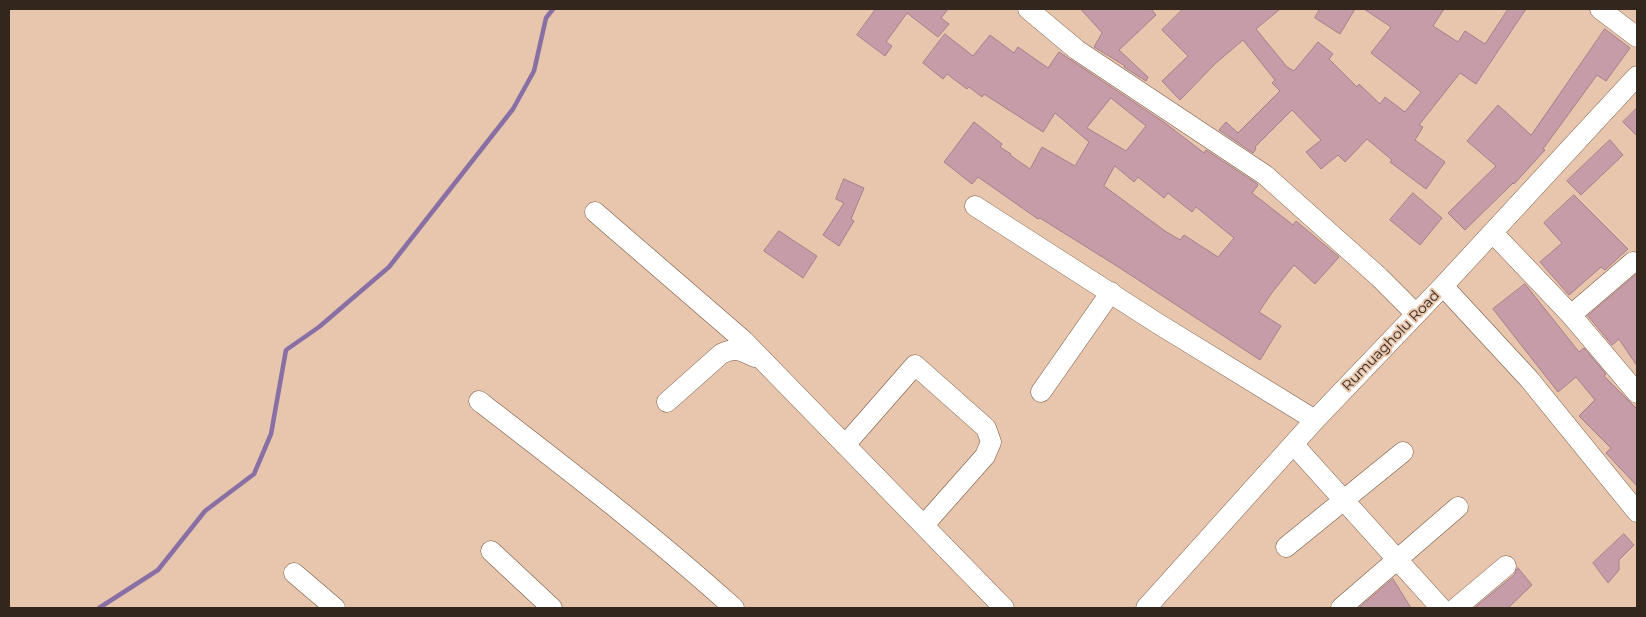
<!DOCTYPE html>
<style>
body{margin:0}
#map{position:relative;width:1646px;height:617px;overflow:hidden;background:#e8c6ad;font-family:Montserrat,sans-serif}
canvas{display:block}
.frame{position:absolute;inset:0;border:10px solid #33261c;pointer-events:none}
</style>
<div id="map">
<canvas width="1646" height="617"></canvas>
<div class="frame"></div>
</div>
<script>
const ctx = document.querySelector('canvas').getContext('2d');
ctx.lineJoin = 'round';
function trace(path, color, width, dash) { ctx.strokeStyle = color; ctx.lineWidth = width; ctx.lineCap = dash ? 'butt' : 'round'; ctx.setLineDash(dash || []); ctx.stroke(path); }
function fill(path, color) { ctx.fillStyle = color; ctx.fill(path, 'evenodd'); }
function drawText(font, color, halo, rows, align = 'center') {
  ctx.font = font + ' Montserrat,sans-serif'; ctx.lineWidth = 4; ctx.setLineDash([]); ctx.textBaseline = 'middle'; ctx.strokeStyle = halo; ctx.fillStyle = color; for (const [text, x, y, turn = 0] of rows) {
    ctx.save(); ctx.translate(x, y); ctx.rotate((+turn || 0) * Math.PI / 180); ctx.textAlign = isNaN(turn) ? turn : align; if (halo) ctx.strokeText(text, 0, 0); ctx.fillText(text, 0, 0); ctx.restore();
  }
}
const stream = new Path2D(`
 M99 608 158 570 205 511 254 474 271 434 286 350 319 327 389 267 513 109 534 71 546 18 553 9`);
const building = new Path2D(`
 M876 9H948L941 18 949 24 938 37 907 13 886 42 892 46 885 56 857 35Z
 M1081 9H1151L1156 15 1119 50 1148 77 1146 81 1124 67 1125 66 1094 47 1102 33Z
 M1183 9H1280L1256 29 1287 67 1294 71 1318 42 1333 54 1329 59 1357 87 1359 84 1380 104 1385 97 1405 112 1421 92 1371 53 1391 27 1364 9H1444L1433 26 1458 42 1465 31 1485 44 1508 9H1526L1476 84 1460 73 1419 125 1423 127 1415 140 1445 162 1426 189 1390 162 1392 160 1367 139 1345 162 1338 155 1321 169 1306 152 1321 140 1292 110 1255 147 1256 149 1253 153 1219 130 1226 122 1238 133 1280 91 1272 83 1275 80 1243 40 1216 63 1180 100 1162 81 1188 56 1162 30Z
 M1320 9H1355L1340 34 1315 18Z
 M1605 29 1630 48 1606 81 1597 75 1543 149 1545 150 1514 184 1513 183 1465 230 1448 213 1496 166 1467 141 1498 105 1531 135Z
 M945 34 973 56 990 35 1014 53 1018 47 1048 68 1059 52 1165 123 1204 153 1206 150 1256 183 1258 185 1252 193 1293 225 1296 221 1339 257 1315 284 1294 265 1271 294 1259 312 1281 326 1260 360 1120 268 1040 218 1038 219 978 177 972 184 944 162 974 122 1002 144 1000 147 1011 154 1010 155 1030 169 1042 147 1075 166 1089 142 1055 113 1043 132 984 94 982 97 969 87 967 89 947 74 943 79 923 63ZM1111 98 1146 126 1126 151 1087 128ZM1115 166 1134 182 1138 177 1164 198 1168 193 1192 212 1196 207 1234 238 1218 257 1184 235 1180 240 1165 231 1104 186Z
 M1637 108V136L1623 122Z
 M1610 140 1623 155 1581 195 1567 181Z
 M844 179 864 188 851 219 854 221 839 246 823 235 844 203 836 199Z
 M1413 193 1442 218 1420 245 1390 220Z
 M1574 195 1628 249 1605 270 1601 267 1569 295 1540 262 1562 243 1544 223Z
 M779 231 817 256 803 278 764 251Z
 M1637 274V366L1619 339 1612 345 1588 316Z
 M1525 284 1579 352 1584 348 1606 374 1604 376 1637 409V486L1606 453 1611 448 1579 416 1595 400 1576 377 1558 392 1493 309Z
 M1624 534 1634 545 1619 560V570L1608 583 1593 563Z
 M1518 568 1532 585 1508 608H1474L1514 575Z
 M1393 579 1411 608H1359Z`);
const minor = new Path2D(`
 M1028 9 1077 50 1265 175 1379 277 1416 314
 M1600 9 1637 37
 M975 206 1157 323 1315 420
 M595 212 743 340 1004 608
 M1493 233 1571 315 1637 393
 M1443 286 1529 379 1637 512
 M1571 315 1633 262
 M1041 392 1111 292
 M479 401C566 468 652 534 734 608
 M667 402 721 354C735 347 741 350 755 357
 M845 445 915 365 986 428 991 442 985 456 924 525
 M1294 445 1441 608
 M1286 547 1403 452
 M491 551 552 608
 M294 573 335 608
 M1146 608 1315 420 1443 286 1637 76
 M1341 608 1458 507
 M1456 608 1506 566`);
const streetNames = [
 ["Rumuagholu Road",1391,341,-46]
];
trace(stream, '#8870a5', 4.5);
fill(building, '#c69ca8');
trace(building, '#a67e8a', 1);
trace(minor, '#765943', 21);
trace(minor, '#fff', 20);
drawText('14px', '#33261c', '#e8c6ad', streetNames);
</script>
